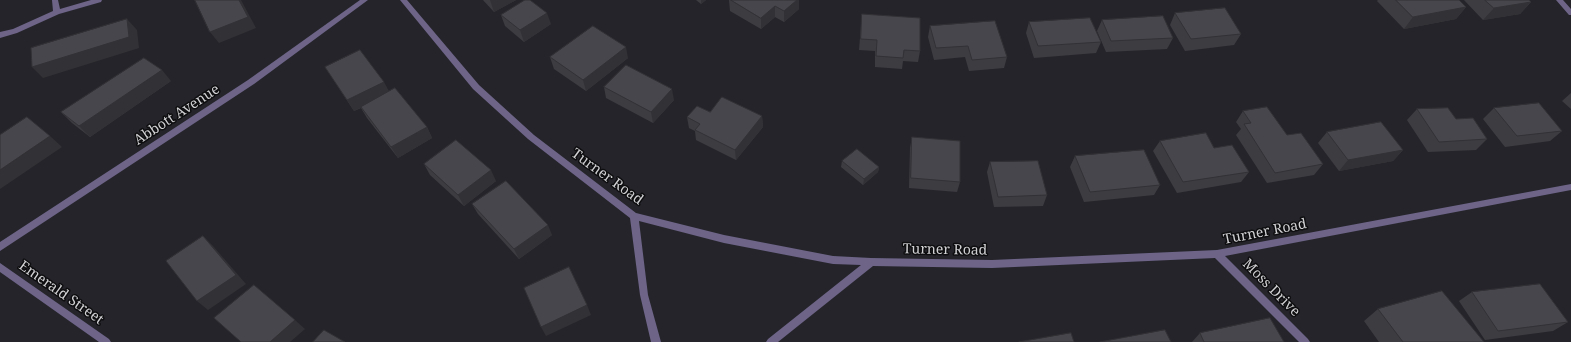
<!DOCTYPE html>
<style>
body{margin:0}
canvas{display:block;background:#25242a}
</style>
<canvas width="1571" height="342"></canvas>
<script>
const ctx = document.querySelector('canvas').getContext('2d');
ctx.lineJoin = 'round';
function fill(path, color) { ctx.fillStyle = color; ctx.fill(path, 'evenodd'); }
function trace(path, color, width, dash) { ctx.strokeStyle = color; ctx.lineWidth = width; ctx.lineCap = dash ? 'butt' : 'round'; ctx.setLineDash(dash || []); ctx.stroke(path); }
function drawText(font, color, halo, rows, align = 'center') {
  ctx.font = font + ' "Noto Serif",serif'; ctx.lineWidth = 3; ctx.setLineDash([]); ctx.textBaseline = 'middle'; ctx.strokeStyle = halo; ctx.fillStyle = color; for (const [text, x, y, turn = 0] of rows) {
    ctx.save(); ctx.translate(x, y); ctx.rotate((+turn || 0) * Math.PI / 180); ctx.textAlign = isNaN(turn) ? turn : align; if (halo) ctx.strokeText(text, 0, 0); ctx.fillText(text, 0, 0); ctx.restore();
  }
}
const minor = new Path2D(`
 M52 0H58L60 9 91 0H102L101 2 59 14 17 33 0 38V32L13 29 53 11Z
 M360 0H368L254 84 0 251V242L248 80Z
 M400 0H407L479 85 534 135 636 213 724 235 833 256 871 258 992 260 1217 250 1571 184V190L1225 256 1308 339 1310 342H1299L1215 258 992 268 873 266 778 342H766L768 339 861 265 833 264 724 243 639 221 648 295 661 342H651L640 295 630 218 528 139 473 89Z
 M1556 0H1563L1571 9V15H1569Z
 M0 263 109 339 111 342H99L0 272Z`);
const wall = new Path2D(`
 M483 0H516L494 12Z
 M696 0H706L701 4Z
 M729 0H799V9L784 22 775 17 761 29 730 11Z
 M1378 0H1459L1466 7 1456 19 1404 29 1377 1Z
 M1464 0H1529L1531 2 1520 14 1483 20Z
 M1175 13 1241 34 1234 45 1185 51 1170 25Z
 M862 14 920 51 918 62 903 61 902 69 875 67V51L859 50Z
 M501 15 551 24 524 42 505 26Z
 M1102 20 1173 38 1167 49 1106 52 1097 31Z
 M1029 22 1101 42 1096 53 1034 58 1026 33Z
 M930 26 1007 57 1004 68 969 71 965 57 934 60 928 37Z
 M550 57 628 58 586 91 554 69Z
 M325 67 389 92 427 127 432 138 398 158 367 118 361 108 354 111Z
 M171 81 90 137 72 123 61 112Z
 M604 87 674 100 653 123 606 98Z
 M1571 93V109L1562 101Z
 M1494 108 1562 131 1550 141 1505 147 1483 119Z
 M1417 109 1456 119 1487 139 1476 150 1428 152 1407 120Z
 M1243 111 1287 135 1323 164 1314 175 1267 183 1236 135 1241 129 1236 122Z
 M710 112 762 116 763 127 736 160 696 140 695 131 689 128 687 117Z
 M1327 132 1403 150 1393 161 1339 171 1318 143Z
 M912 137 960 182 957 192 909 188 910 148Z
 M1160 141 1214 148 1249 172 1241 182 1177 193 1153 151Z
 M1075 156 1160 185 1154 195 1084 202 1070 167Z
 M842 161 879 167 878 172 863 185 841 167Z
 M990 162 1047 195 1043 206 994 207 987 172Z
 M424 164 496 181 464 206 430 175Z
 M472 204 552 235 519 259 478 214Z
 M1472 292 1568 322 1553 331 1485 340 1459 301Z
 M1378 309 1484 342H1379L1364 321Z
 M1200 333 1284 342H1192Z`);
const shadedWall = new Path2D(`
 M239 0H241L256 28 219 43 210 32Z
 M490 0H516L494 12Z
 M701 0H706L701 4Z
 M797 0H799V9L784 22V11Z
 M1531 2 1520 14 1483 20 1494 8Z
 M775 6V17L761 29V18Z
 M1466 7 1456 19 1404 29 1413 17Z
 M547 13 551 24 524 42 520 30Z
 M127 19 137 30 139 48 43 78 32 67Z
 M626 47 628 58 586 91 583 80Z
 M162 70 171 81 90 137 79 126Z
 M384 82 390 93 354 111 347 100Z
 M672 89 674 100 653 123 651 112Z
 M762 116 763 127 736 160 735 150Z
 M427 127 432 138 398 158 391 147Z
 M50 136 62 147 0 189V170Z
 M1403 150 1393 161 1339 171 1348 160Z
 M879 167 878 172 863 185 864 179Z
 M491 170 496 181 464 206 458 195Z
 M548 225 552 235 519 259 514 249Z
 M203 236 213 246 246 284 208 310 197 301Z
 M587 305 591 315 546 336 541 327Z
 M295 320 305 329 290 342H270Z`);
const building = new Path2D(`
 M195 0H239L248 17 210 32Z
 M525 0H530L547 13 520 30 501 15Z
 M731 0H797L784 11 775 6 761 18Z
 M1396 0H1459L1466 7 1413 17Z
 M1485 0H1529L1531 2 1494 8Z
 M1225 8 1241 34 1191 39 1175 13Z
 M862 14 920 18V51L904 50 903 58 876 56 877 40 861 39Z
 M1163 16 1173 38 1111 41 1102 20Z
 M1090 18 1101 42 1038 46 1029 22Z
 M127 19 129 37 32 67 31 48Z
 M995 21 1007 57 972 60 968 46 936 48 930 26Z
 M593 26 626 47 583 80 550 57Z
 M360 50 384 82 347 100 325 67Z
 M144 58 162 70 79 126 61 112Z
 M626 65 672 89 651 112 604 87Z
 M395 88 427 127 391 147 361 107Z
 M722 97 762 116 735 150 695 130 700 124 687 117 697 106 710 112Z
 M1539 103 1562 131 1517 136 1494 108Z
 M1267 107 1287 135 1301 133 1323 164 1275 173 1244 124 1251 123 1243 111Z
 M1448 108 1456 119 1473 118 1487 139 1439 142 1417 109Z
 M27 117 50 136 0 170V135Z
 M1381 122 1403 150 1348 160 1327 132Z
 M1206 133 1214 148 1232 145 1249 172 1183 182 1160 141Z
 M912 137 960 141V182L911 178Z
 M456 140 491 170 458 195 424 164Z
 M857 149 879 167 864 179 842 161Z
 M1144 150 1160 185 1090 192 1075 156Z
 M1038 161 1047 195 998 197 990 162Z
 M506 181 548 225 514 249 472 204Z
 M203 236 236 275 197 301 166 261Z
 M569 267 587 305 541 327 524 288Z
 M1540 284 1568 322 1498 331 1472 292Z
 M254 285 295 320 270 342H241L214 318Z
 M1442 291 1484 342H1403L1378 309Z
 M1270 318 1284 342H1204L1200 333Z
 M324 330 345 342H313Z
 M1165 330 1171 342H1100Z
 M1071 333 1074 342H1019Z`);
const streetNames = [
 ["Abbott Avenue",177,115,-33],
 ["Turner Road",607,177,36],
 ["Turner Road",1265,232,-11],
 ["Turner Road",945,250,1],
 ["Moss Drive",1271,288,45],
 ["Emerald Street",61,293,35]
];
fill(minor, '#6d6488');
fill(wall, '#3d3c41');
fill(shadedWall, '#323135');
fill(building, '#47464c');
trace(building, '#323135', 1);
drawText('14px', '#d1d1d4', '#0e0e10', streetNames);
</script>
